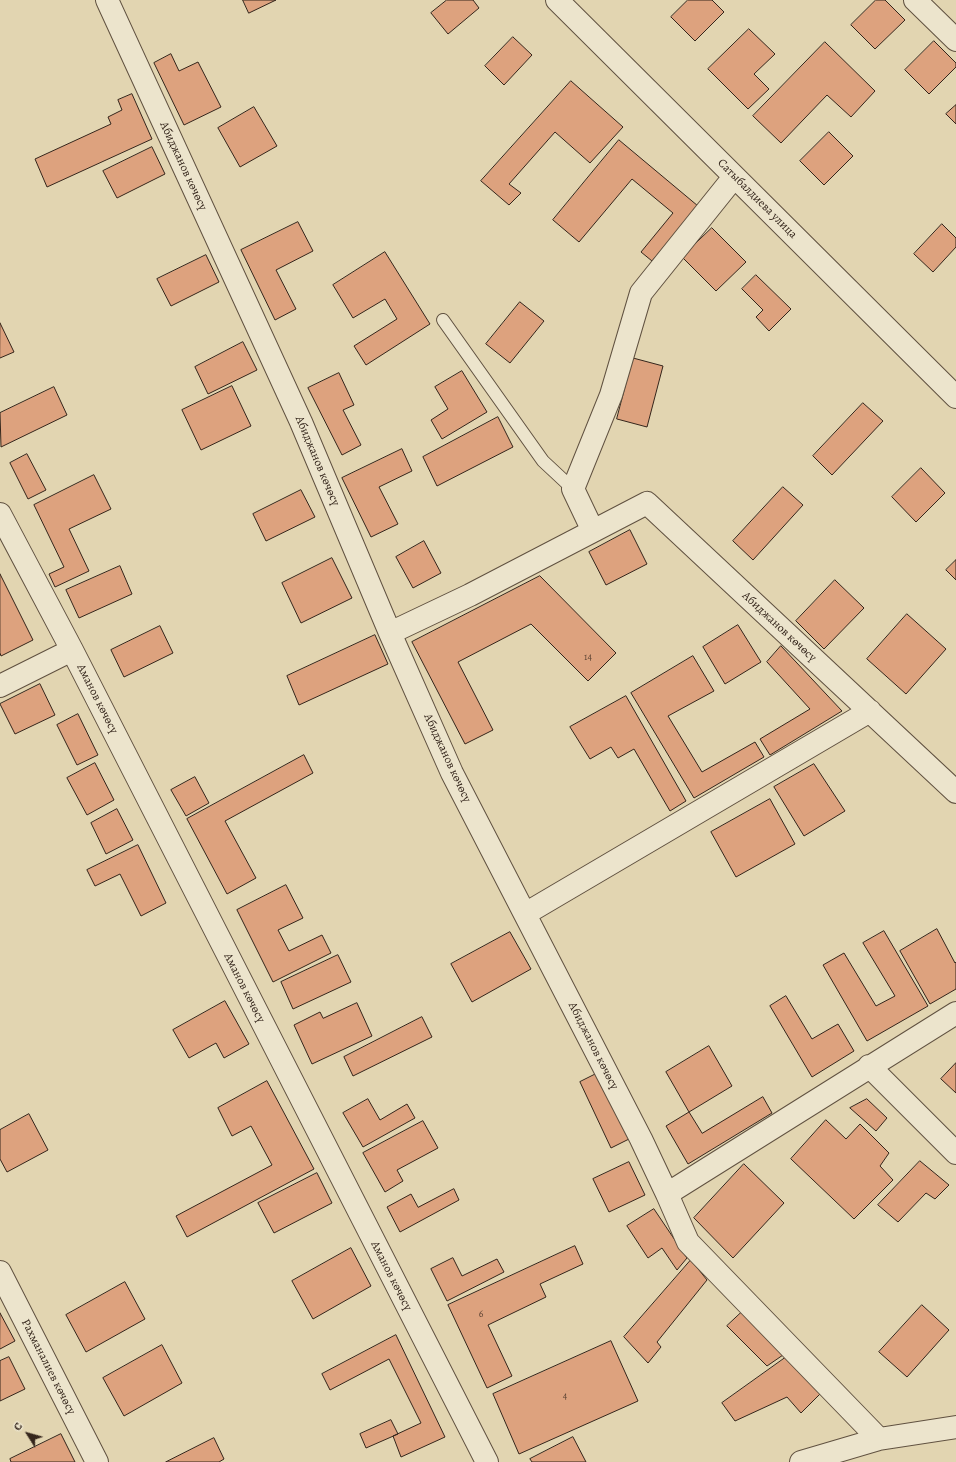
<!DOCTYPE html>
<meta charset="utf-8">
<style>
body{margin:0}
#map{position:relative;width:956px;height:1462px;overflow:hidden;background:#e2d5b1;font-family:Alegreya,serif}
canvas{display:block}
.north{position:absolute;left:8px;top:1414px;width:40px;height:40px;-webkit-text-stroke:3px #ece4cc;paint-order:stroke;rotate:307deg;font-size:11px;font-weight:700;line-height:16px;text-align:center;color:#34251b}
.north::after{content:'';display:block;margin:auto;width:14px;height:18px;background:#34251b;clip-path:polygon(50% 0,100% 100%,50% 72%,0 100%)}
</style>
<div id="map">
<canvas width="956" height="1462"></canvas>
<div class="north">С</div>
</div>
<script>
const ctx = document.querySelector('canvas').getContext('2d');
ctx.lineJoin = 'round';
function fill(path, color) { ctx.fillStyle = color; ctx.fill(path, 'evenodd'); }
function trace(path, color, width, dash) { ctx.strokeStyle = color; ctx.lineWidth = width; ctx.lineCap = dash ? 'butt' : 'round'; ctx.setLineDash(dash || []); ctx.stroke(path); }
function drawText(font, color, halo, rows, align = 'center') {
  ctx.font = font + ' Alegreya,serif'; ctx.lineWidth = 4; ctx.setLineDash([]); ctx.textBaseline = 'middle'; ctx.strokeStyle = halo; ctx.fillStyle = color; for (const [text, x, y, turn = 0] of rows) {
    ctx.save(); ctx.translate(x, y); ctx.rotate((+turn || 0) * Math.PI / 180); ctx.textAlign = isNaN(turn) ? turn : align; if (halo) ctx.strokeText(text, 0, 0); ctx.fillText(text, 0, 0); ctx.restore();
  }
}
const building = new Path2D(`
 M243 0H276L249 13Z
 M447 0H473L479 8 448 34 431 13Z
 M688 0H712L724 12 695 41 671 17Z
 M876 0H885L905 20 875 49 851 25Z
 M749 29 775 54 754 74 769 89 748 109 708 69Z
 M513 37 532 55 504 85 485 66Z
 M934 41 956 63V67L929 94 905 70Z
 M825 42 875 91 851 117 827 95 781 143 753 116Z
 M171 54 179 71 198 62 221 107 184 125 154 63Z
 M571 81 623 127 590 163 555 132 509 184 521 193 509 205 481 181Z
 M132 94 152 139 47 187 35 159 111 124 108 117 122 110 118 100Z
 M956 105V124L946 114Z
 M254 107 277 146 240 167 218 128Z
 M829 132 853 156 824 185 800 161Z
 M619 140 698 206 652 261 641 252 673 213 632 179 579 242 553 220Z
 M152 147 165 174 117 198 103 171Z
 M298 222 313 251 276 270 296 309 275 320 241 250Z
 M942 224 956 238V247L933 272 914 254Z
 M712 228 746 262 716 291 682 257Z
 M385 252 430 324 366 365 354 346 397 319 385 299 353 318 333 285Z
 M206 255 219 282 171 306 157 279Z
 M756 275 791 309 769 331 756 317 763 310 742 289Z
 M520 302 544 321 510 363 486 344Z
 M0 323 14 352 0 358Z
 M243 342 257 370 208 394 195 367Z
 M633 358 663 366 647 427 617 419Z
 M462 371 487 412 442 439 431 420 448 409 435 387Z
 M339 373 354 405 343 410 361 445 342 455 308 388Z
 M232 386 251 426 201 450 182 410Z
 M54 387 67 415 1 447 0 413Z
 M863 403 883 421 832 475 813 456Z
 M498 417 513 447 437 486 423 457Z
 M402 449 412 471 379 487 398 524 371 537 342 478Z
 M27 454 46 490 28 499 10 463Z
 M921 468 945 493 916 522 892 497Z
 M94 475 111 509 69 529 89 571 55 587 49 574 64 567 34 505Z
 M783 487 803 505 753 560 733 541Z
 M301 490 315 517 266 541 253 514Z
 M630 530 647 564 606 585 589 552Z
 M424 541 441 573 413 588 396 557Z
 M332 558 352 598 301 623 282 583Z
 M956 560V580L946 570Z
 M120 566 132 594 79 618 66 590Z
 M0 574 33 640 1 656 0 653Z
 M540 576 616 653 588 681 531 624 458 662 493 730 465 744 412 642Z
 M835 580 864 608 824 649 796 621Z
 M907 614 946 649 906 694 867 659Z
 M738 625 761 662 725 684 703 647Z
 M160 626 173 653 124 677 111 650Z
 M375 635 388 664 299 705 287 676Z
 M781 646 842 711 770 755 760 739 810 709 767 662Z
 M693 656 714 691 668 716 702 772 755 742 764 757 694 798 631 693Z
 M40 684 55 715 15 734 0 704Z
 M626 696 686 801 670 811 634 749 618 758 611 747 590 759 570 727Z
 M78 714 98 755 77 765 57 725Z
 M304 755 313 773 225 821 256 878 227 894 187 819Z
 M95 763 114 800 87 815 67 778Z
 M814 764 845 811 804 836 774 787Z
 M195 777 209 803 186 816 171 790Z
 M770 799 795 844 736 877 711 832Z
 M117 809 133 840 106 854 91 823Z
 M138 845 166 903 141 916 120 874 95 886 87 870Z
 M286 885 303 918 278 930 289 951 322 935 331 953 273 982 237 910Z
 M937 929 955 963 956 962V989L930 1004 900 951Z
 M884 931 928 1006 867 1041 823 965 844 953 876 1006 895 996 863 943Z
 M510 932 531 969 472 1002 451 964Z
 M338 955 351 982 293 1009 281 982Z
 M786 996 812 1039 838 1024 854 1051 812 1077 770 1006Z
 M225 1001 249 1044 224 1058 216 1043 189 1058 173 1030Z
 M357 1003 372 1036 312 1064 294 1025 320 1012 323 1018Z
 M422 1017 432 1037 353 1076 344 1057Z
 M709 1046 732 1086 689 1112 666 1072Z
 M956 1063V1093L941 1079Z
 M598 1073 629 1139 611 1148 580 1082Z
 M267 1081 314 1169 187 1237 176 1216 272 1165 251 1126 232 1136 218 1108Z
 M763 1097 772 1113 688 1164 666 1126 689 1112 702 1133Z
 M368 1099 380 1120 407 1104 415 1118 363 1147 343 1113Z
 M867 1099 887 1118 876 1131 850 1108Z
 M29 1114 48 1150 7 1172 0 1159V1130Z
 M826 1120 846 1139 860 1124 889 1153 880 1166 893 1180 854 1219 791 1159Z
 M423 1121 438 1148 397 1170 403 1181 385 1192 363 1153Z
 M920 1161 949 1185 935 1199 926 1193 898 1222 878 1205Z
 M629 1162 645 1195 609 1212 593 1179Z
 M744 1164 784 1203 733 1258 694 1218Z
 M317 1173 332 1203 274 1233 258 1203Z
 M454 1189 459 1200 400 1232 387 1207 411 1194 418 1207Z
 M654 1209 687 1258 677 1270 662 1248 648 1258 627 1226Z
 M575 1246 583 1264 540 1284 546 1297 488 1325 512 1376 487 1388 448 1305Z
 M351 1248 371 1286 313 1319 292 1281Z
 M453 1258 462 1276 497 1259 504 1272 447 1301 431 1269Z
 M691 1260 707 1280 657 1342 661 1347 648 1363 624 1337Z
 M125 1282 145 1319 86 1352 66 1315Z
 M922 1305 949 1330 907 1377 879 1352Z
 M742 1312 783 1355 767 1366 727 1326Z
 M0 1313 15 1341 0 1349Z
 M396 1335 445 1437 401 1457 393 1436 421 1423 389 1359 330 1390 322 1374Z
 M611 1341 638 1401 519 1454 493 1394Z
 M162 1345 182 1383 124 1416 103 1378Z
 M9 1357 25 1389 0 1401V1361Z
 M785 1358 821 1393 801 1413 787 1397 735 1421 722 1403Z
 M391 1420 398 1434 366 1448 360 1434Z
 M61 1434 75 1462H11L10 1459Z
 M573 1437 586 1462H532L530 1459Z
 M214 1438 224 1459 219 1462H166Z`);
const lane = new Path2D(`
 M443 320 543 461 573 489`);
const street = new Path2D(`
 M107 0 301 422 390 633 452 773 641 1139 667 1194 956 1013
 M557 0 956 397
 M915 0 956 40
 M0 514 72 650 487 1462
 M593 531 573 489 611 395 641 293 734 177
 M390 633 470 595 647 503 956 792
 M0 686 72 650
 M525 914 870 711
 M869 1066 956 1153
 M667 1194 688 1242 879 1439
 M0 1272 97 1462
 M801 1462 879 1439 956 1427`);
const numberNames = [
 ["14",588,658],
 ["6",481,1315],
 ["4",565,1397]
];
const streetNames = [
 ["Абиджанов көчөсү",183,166,65],
 ["Сатыбалдиева улица",757,199,45],
 ["Абиджанов көчөсү",317,461,67],
 ["Абиджанов көчөсү",779,627,43],
 ["Аманов көчөсү",97,699,63],
 ["Абиджанов көчөсү",447,758,65],
 ["Аманов көчөсү",244,988,63],
 ["Абиджанов көчөсү",593,1046,63],
 ["Аманов көчөсү",391,1276,63],
 ["Рахманалиев көчөсү",48,1367,63]
];
fill(building, '#dda27e');
trace(building, '#34251b', 1);
trace(lane, '#605140', 14);
trace(street, '#605140', 24);
trace(lane, '#ece4cc', 12);
trace(street, '#ece4cc', 22);
drawText('10px', '#5e4434', null, numberNames);
drawText('12px', '#34251b', '#ece4cc', streetNames);
</script>
